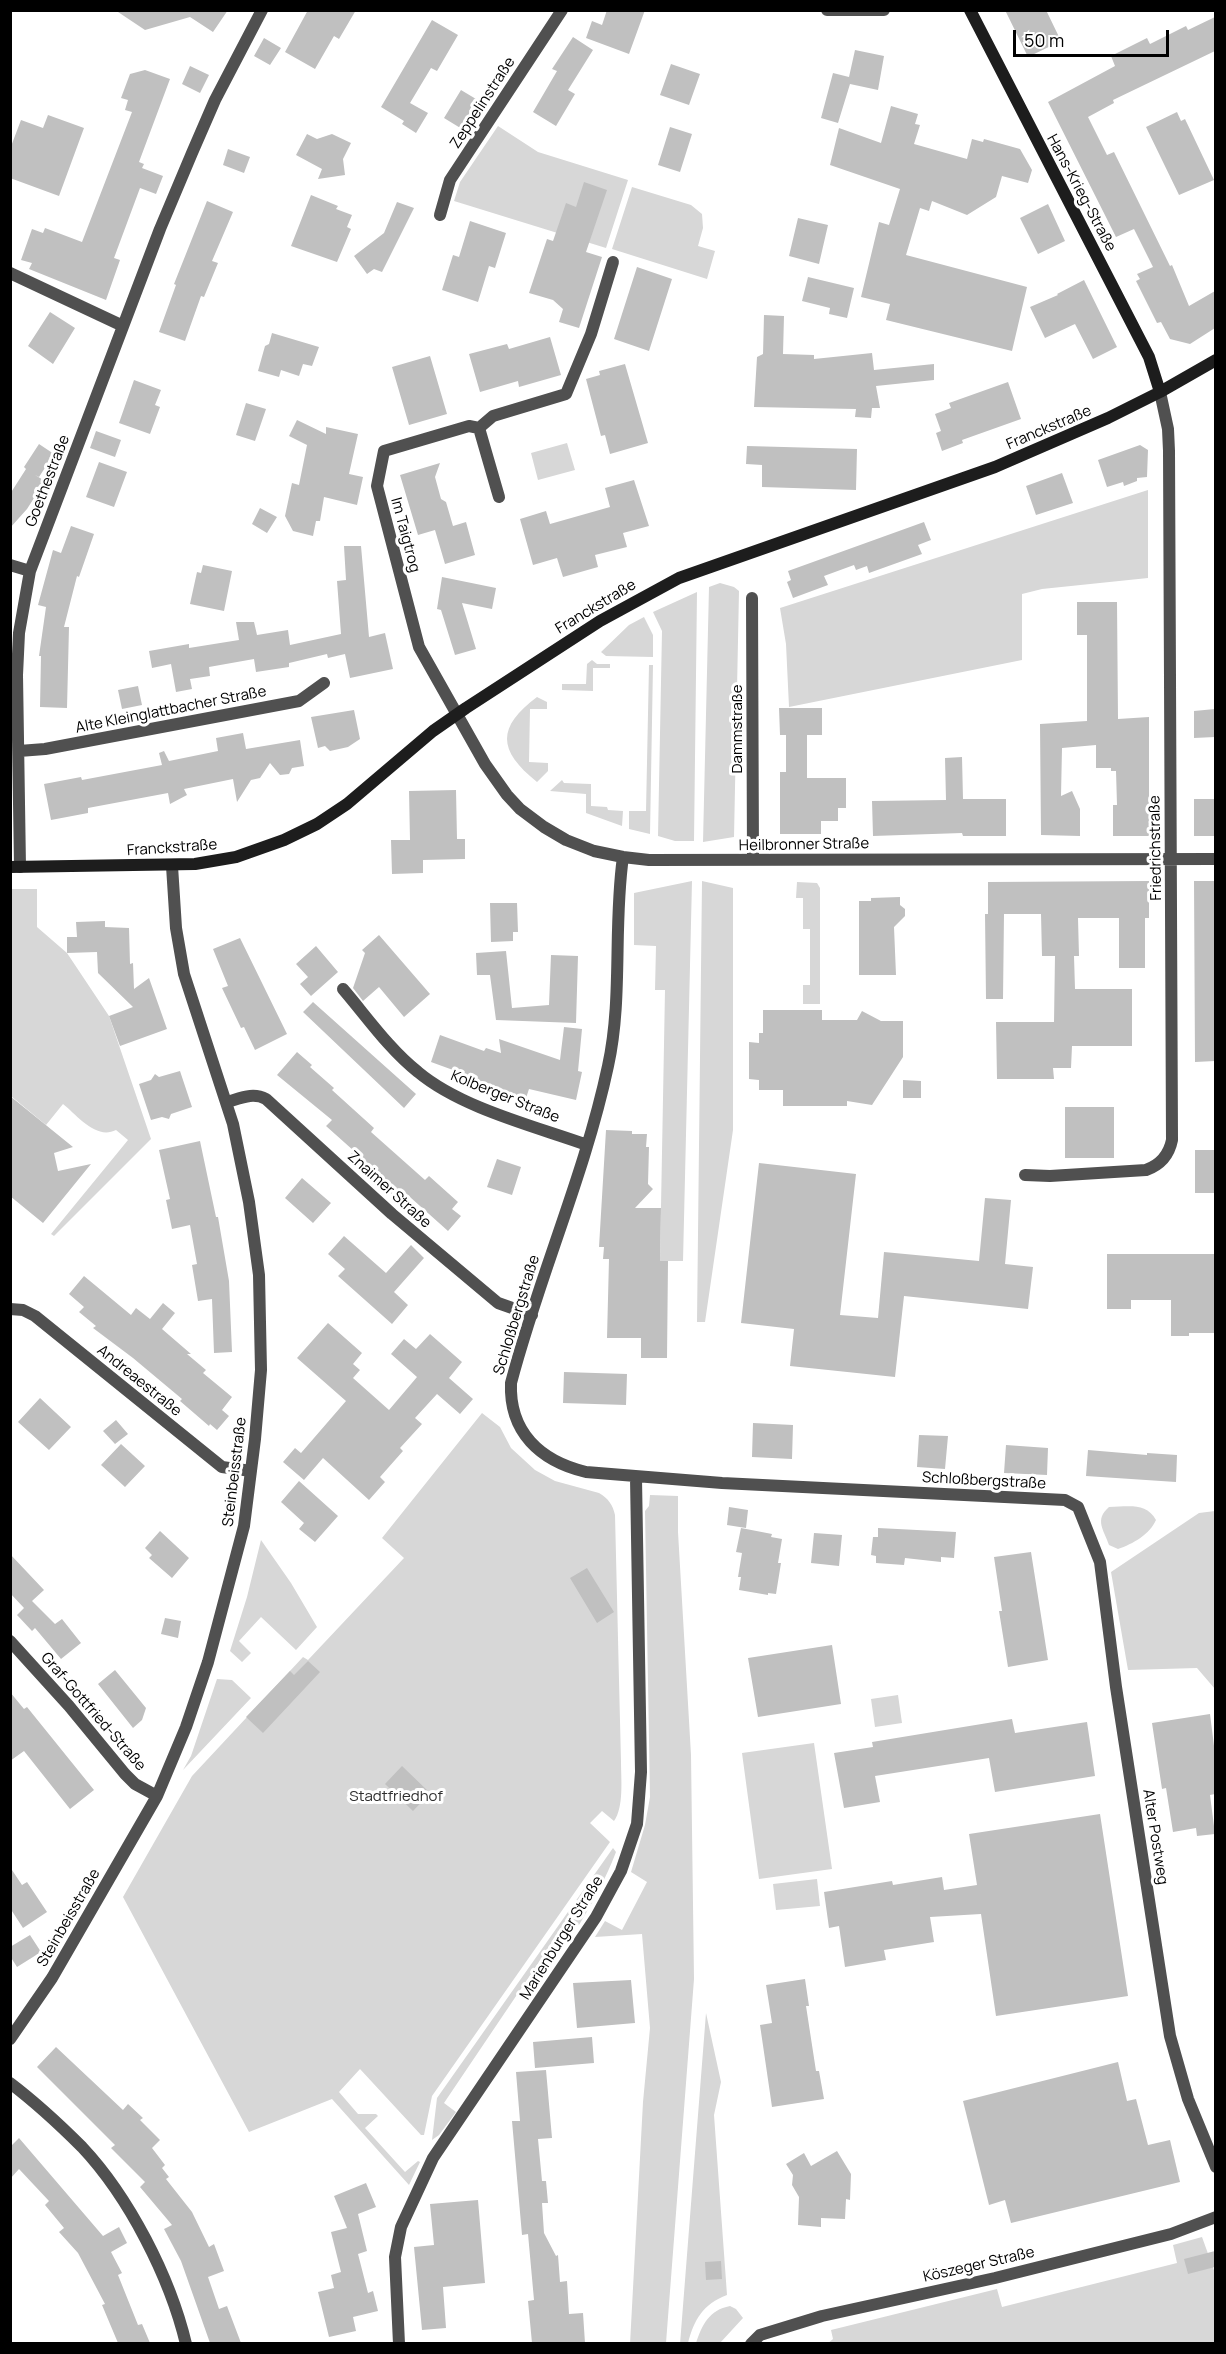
<!DOCTYPE html>
<meta charset="utf-8">
<style>
body{margin:0}
#map{position:relative;width:1226px;height:2354px;overflow:hidden;background:#fff;font-family:Manrope,sans-serif}
canvas{display:block}
.frame{position:absolute;inset:0;border:12px solid #000;pointer-events:none}
.scale{position:absolute;left:1013px;top:30px;width:156px;height:27px;box-sizing:border-box;border:3px solid #000;border-top:0;padding-left:8px;font-size:18px;line-height:21px;white-space:nowrap;color:#000;-webkit-text-stroke:4px #fff;paint-order:stroke}
</style>
<div id="map">
<canvas width="1226" height="2354"></canvas>
<div class="frame"></div>
<div class="scale">50 m</div>
</div>
<script>
const ctx = document.querySelector('canvas').getContext('2d');
ctx.lineJoin = 'round';
function fill(path, color) { ctx.fillStyle = color; ctx.fill(path, 'evenodd'); }
function trace(path, color, width, dash) { ctx.strokeStyle = color; ctx.lineWidth = width; ctx.lineCap = dash ? 'butt' : 'round'; ctx.setLineDash(dash || []); ctx.stroke(path); }
function drawText(font, color, halo, rows, align = 'center') {
  ctx.font = font + ' Manrope,sans-serif'; ctx.lineWidth = 6; ctx.setLineDash([]); ctx.textBaseline = 'middle'; ctx.strokeStyle = halo; ctx.fillStyle = color; for (const [text, x, y, turn = 0] of rows) {
    ctx.save(); ctx.translate(x, y); ctx.rotate((+turn || 0) * Math.PI / 180); ctx.textAlign = isNaN(turn) ? turn : align; if (halo) ctx.strokeText(text, 0, 0); ctx.fillText(text, 0, 0); ctx.restore();
  }
}
const green = new Path2D(`
 M498 126 538 152 628 180 606 248 454 201 460 182Z
 M632 187 691 205 702 214 703 228 698 246 715 251 707 279 612 249Z
 M567 443 575 470 538 480 531 453Z
 M1148 490V578L1042 589 1022 594V660L789 707 786 644 780 608Z
 M720 583 734 587 739 591 734 837 703 842 709 587Z
 M697 592 694 841H675L658 836 662 631 653 612Z
 M644 617 653 635V657L606 656 601 652 629 625Z
 M592 660 597 664H610V668H593V691L562 690V684H586L587 664Z
 M649 665H653L650 834 629 829V811H646Z
 M537 697 547 702V709H530L529 762 548 763V771L537 782C497 750 497 727 537 697Z
 M562 780 564 783 591 784V806L607 807 608 810 623 811 622 826 586 813V794L550 791Z
 M692 881 683 1261H660L665 990H655L656 946 634 945V893Z
 M702 881 733 888V1130L705 1322H697Z
 M797 882 817 883 820 888V1004H803V985H810V929H803V898H796Z
 M10 889H37V927L67 953 109 1016 151 1139 54 1236 51 1234 128 1140 116 1130C96 1140 78 1116 63 1104L46 1125 11 1096Z
 M482 1413 500 1427 511 1448 535 1470 555 1481 599 1493C608 1498 613 1505 615 1515L621 1762C621 1779 624 1807 614 1821L602 1811 590 1823 610 1842 432 2096 424 2135H421L360 2069 339 2092 358 2114H376L378 2116 365 2128 405 2172 418 2161 420 2162 409 2185 332 2099 249 2132 123 1897 192 1776 303 1657 308 1660 404 1558 382 1538Z
 M650 1495 678 1496V1532L691 1755 694 1979 666 2343 630 2344 643 2102 650 2028 642 1934 595 1937 605 1921 622 1930 647 1882 631 1872 645 1825 650 1797 645 1511 649 1506Z
 M1109 1507C1128 1507 1146 1502 1156 1520 1150 1534 1133 1544 1118 1549L1109 1545C1104 1530 1094 1520 1109 1507Z
 M1215 1511V1689L1197 1668 1128 1670 1111 1572 1199 1513Z
 M261 1540 291 1583 317 1627 296 1650 261 1617 239 1641 251 1653 242 1662 230 1651 247 1597Z
 M217 1679 232 1680 251 1698 183 1770 191 1756Z
 M898 1695 902 1723 875 1727 871 1699Z
 M814 1743 832 1869 759 1879 742 1753Z
 M613 1848 616 1852C606 1878 593 1902 579 1925L568 1919 444 2103 456 2112 439 2135 432 2140 437 2098Z
 M817 1879 820 1906 776 1910 773 1884Z
 M706 2013 721 2082 714 2115 727 2295C703 2304 694 2320 688 2343L680 2344Z
 M1202 2237 1215 2273V2343L827 2344 833 2339 831 2330 997 2289 1002 2307 1177 2263 1173 2245Z
 M730 2306 736 2309 743 2318 720 2343H696C702 2325 709 2310 730 2306Z`);
const building = new Path2D(`
 M115 10H228L213 32 190 17 145 30Z
 M308 10H356L339 39 334 36 315 69 285 52Z
 M607 10H645L629 54 586 38 592 21 602 25Z
 M1005 10H1046L1061 41 1028 57Z
 M1215 17V51L1113 100 1114 103 1088 117 1107 155 1114 152 1170 266 1172 265 1189 306 1215 291V328L1190 344 1170 339 1161 322 1157 323 1136 281 1140 279 1137 274 1153 267 1134 229 1116 237 1048 102 1115 66 1111 56 1147 38 1150 44 1186 26 1188 30Z
 M432 20 458 35 437 71 431 68 410 103 428 113 416 133 402 124 404 121 381 107Z
 M573 37 593 50 568 90 575 94 556 126 533 112 557 71 552 69Z
 M264 38 281 48 270 65 254 56Z
 M855 50 884 56 878 90 850 84 838 123 821 118 833 73 849 77Z
 M671 64 700 74 689 105 660 95Z
 M190 66 209 75 200 93 182 84Z
 M145 70 170 79 139 162 144 164 142 168 163 176 156 194 140 188 114 258 120 260 106 300 29 269 32 263 21 260 32 229 43 233 45 228 82 242 132 112 125 110 128 100 121 98 130 74Z
 M461 90 476 99 469 111 471 113 462 129 444 118Z
 M891 106 918 114 915 124 920 125 914 144 967 159 972 139 983 142 984 139 1020 149 1032 170 1028 183 1002 176 996 197 967 215 932 201 929 211 920 208 906 255 1027 287 1012 351 886 320 890 304 861 297 879 222 889 225 900 189 830 165 839 128 881 143Z
 M1177 112 1181 121 1185 119 1214 180 1179 195 1146 127Z
 M48 115 84 128 59 196 10 178V149L21 120 43 128Z
 M670 127 692 134 680 172 658 165Z
 M307 134 317 139 332 134 351 143 343 159 345 175 318 179 322 169 296 155Z
 M228 149 250 157 244 173 223 165Z
 M584 182 607 190 586 252 602 257 579 328 559 322 563 309 553 300 529 293 547 239 553 241 566 203 576 207Z
 M311 195 338 206 336 209 352 215 347 227 351 229 337 262 291 246Z
 M207 201 233 212 212 261 218 263 204 297 201 296 185 341 159 332 176 285 174 284Z
 M397 202 414 208 382 272 374 269 367 274 354 256 384 233Z
 M1048 204 1065 241 1038 254 1020 218Z
 M798 218 828 225 819 264 789 256Z
 M470 221 506 233 495 268 489 266 478 302 442 290 453 255 459 257Z
 M637 267 672 279 649 351 614 339Z
 M808 277 854 288 847 318 829 314 830 308 802 301Z
 M1084 280 1117 347 1093 359 1075 324 1045 338 1030 307 1058 295 1057 294Z
 M50 312 75 328 53 364 28 346Z
 M764 315 784 316 783 354 814 355V359L872 353 874 370 934 364V380L876 386 880 408H872L871 418 855 417 856 409 754 407 757 357 763 354Z
 M272 333 319 347 312 366 303 364 299 376 281 370 279 377 258 371 265 346 269 344Z
 M550 337 561 375 519 387 518 381 480 392 469 354 507 344 509 349Z
 M430 356 447 414 409 425 392 367Z
 M625 364 648 443 610 454 605 435 601 436 586 379 600 375 599 371Z
 M134 380 161 390 155 405 160 407 150 434 119 423Z
 M1008 382 1021 419 962 440 963 443 942 451 936 433 941 431 935 414 951 408 949 403Z
 M246 403 266 409 255 441 236 435Z
 M297 420 326 434V427L358 434 349 474 363 477 357 505 324 497 320 521H316L313 536 293 531 285 516 292 483 299 485 307 445 289 436Z
 M96 431 121 440 115 457 90 448Z
 M39 444 54 454 39 477 35 475 45 481 27 509 10 528V494L26 469 24 467Z
 M1140 445 1148 450 1147 477 1137 478V481L1124 486 1123 482 1107 487 1098 460Z
 M747 446 857 449 856 490 762 487V465L746 464Z
 M99 462 127 472 114 507 86 497Z
 M440 463 435 477 441 499 446 502 453 526 466 522 475 555 445 564 435 530 418 535 400 475Z
 M1062 473 1073 503 1036 515 1026 486Z
 M634 480 649 526 623 533 627 547 595 555 598 567 563 577 557 558 533 565 520 519 546 511 550 524 610 507 605 488Z
 M260 508 277 517 267 533 252 524Z
 M924 522 931 540 918 545 922 554 869 573 867 566 856 570 854 565 824 576 828 585 793 598 787 582 791 580 788 571Z
 M71 526 94 534 79 577 77 576 64 627H69L67 708 40 707 41 656H39L46 607 38 605 53 550 61 553Z
 M344 546H361L369 637 385 633 393 669 350 678 345 654 328 658 327 654 289 663V667L256 672 254 659 209 667 210 676 190 679 192 689 176 692 171 664 152 668 149 651 189 644V648L239 640 236 622H254L257 635 288 630 290 645 341 634 337 581 346 580Z
 M203 565 232 571 224 611 190 604 197 572 201 573Z
 M442 577 496 588 492 609 462 603 476 649 455 655 441 610 437 609Z
 M1077 602H1117L1118 719 1149 717V836H1113V805H1117L1116 771H1111V768H1096V745L1062 748 1061 796 1072 791 1080 809V836L1041 835 1040 724 1087 721V635H1077Z
 M138 686 142 705 122 709 118 690Z
 M779 708H822V735H807V778H846V808H838V821H821V834H780V772H786V735H780Z
 M1215 709V737L1194 738V711Z
 M354 710 360 739 348 747 330 751 325 746 318 748 311 717Z
 M243 733 246 749 300 740 304 766 292 768 289 774 280 775 270 763 260 778 251 780 237 802 233 779 184 789 187 795 170 804 168 793 88 808V813L51 820 44 784 81 777 82 780 162 765 159 753 164 751 169 761 218 751 216 738Z
 M962 757 963 799H1006V836H963L962 833 873 836 872 801 946 800 945 758Z
 M456 790 457 839H465V859L423 860V873L392 874 391 840H410L409 791Z
 M1194 799H1215V836H1194Z
 M1149 881V918H1145V968H1119V918H1078L1079 956H1074L1075 989H1132V1046H1072L1071 1068H1053L1054 1079H997L996 1022H1054L1055 956H1042L1041 914H1004L1003 999H986L985 914H988V882Z
 M1194 881H1215V1061L1195 1062Z
 M900 897V905L905 909V916L894 927 896 975H859V901H871V898Z
 M490 903H517L518 932H513V941L491 942Z
 M105 921V927L129 928 130 964 133 963 134 989 149 978 167 1029 120 1046 109 1016 133 1007 98 973 97 952 67 953V937H77L76 922Z
 M379 935 430 994 404 1017 379 987 363 1001 353 988 365 953 362 950Z
 M240 938 287 1034 255 1050 244 1027 241 1028 222 988 228 986 213 949Z
 M316 946 338 972 311 996 300 984 308 977 296 964Z
 M506 951 512 1008 549 1005 551 955 578 956 576 1023 496 1020 490 975H477L476 953Z
 M313 1002 416 1094 404 1108 303 1012Z
 M763 1010H822V1020H857L862 1011 881 1021H903V1057L872 1105 847 1101V1106H783V1090H759V1080L749 1079V1042L759 1043V1033H763Z
 M564 1027 582 1029 578 1071 582 1072 576 1100 529 1089 524 1104 497 1094 499 1088 474 1080 475 1078 431 1062 440 1035 484 1051 486 1048 501 1053 499 1039 560 1060Z
 M297 1052 312 1065 310 1067 334 1088 332 1090 374 1128 371 1132 425 1180 429 1176 458 1202 452 1209 461 1216 448 1231 401 1189 395 1197 349 1156 354 1151 326 1126 332 1120 277 1075Z
 M180 1071 192 1107 171 1114 169 1119 162 1117 151 1120 139 1084 151 1080 155 1074 159 1077Z
 M903 1080 921 1081V1098H903Z
 M10 1096 73 1147 54 1153 58 1171 91 1164 43 1223 10 1196Z
 M1065 1107H1114V1158H1065Z
 M606 1130 632 1131V1134H647L646 1147H649L648 1184 653 1189 635 1208H661L660 1261H668L667 1358H641V1338H607L609 1259H603L604 1247H599Z
 M200 1141 216 1217H218L229 1281 232 1352 214 1353 212 1299 198 1301 192 1265 197 1264 190 1225 172 1229 166 1200 170 1199 159 1150Z
 M1195 1150H1215V1193H1195Z
 M497 1159 521 1167 512 1195 487 1187Z
 M759 1163 856 1174 840 1315 878 1318 884 1252 979 1261 985 1198 1011 1200 1005 1264 1033 1267 1028 1309 904 1296 895 1377 790 1366 794 1329 741 1323Z
 M302 1178 331 1203 313 1223 285 1198Z
 M344 1236 386 1273 411 1245 424 1258 394 1292 408 1305 392 1324 338 1276 345 1269 328 1254Z
 M1107 1254H1215V1333H1189V1336H1171V1300H1131V1309H1107Z
 M84 1276 131 1315 136 1308 150 1319 163 1303 175 1313 162 1329 191 1354H187L206 1370 203 1373 232 1397 222 1410 229 1416 217 1430 210 1424 209 1426 180 1401 182 1399 133 1358 93 1328 96 1326 79 1312 84 1307 69 1294Z
 M328 1323 362 1353 353 1364 360 1370 353 1378 389 1410 417 1377 391 1354 404 1339 416 1349 430 1334 462 1362 449 1378 473 1399 460 1414 437 1394 415 1418 422 1424 400 1448 403 1451 380 1477 385 1482 369 1500 323 1458 304 1480 283 1462 295 1448 301 1453 346 1401 297 1358Z
 M564 1372 627 1374 626 1405 563 1403Z
 M40 1398 71 1427 49 1450 18 1422Z
 M116 1420 128 1434 115 1444 103 1431Z
 M753 1423 793 1425 792 1459 752 1457Z
 M919 1435 948 1436 945 1469 917 1467Z
 M121 1444 145 1466 125 1487 101 1465Z
 M1006 1445 1048 1448 1047 1475 1004 1473Z
 M1088 1450 1147 1455V1453L1177 1455 1176 1482 1086 1476Z
 M299 1481 338 1516 315 1542 299 1529 304 1523 281 1502Z
 M729 1507 748 1510 746 1528 727 1525Z
 M741 1528 772 1534 771 1537 782 1539 778 1563H781L776 1594 768 1593V1595L739 1590 741 1577H738L742 1553 736 1552Z
 M878 1528 956 1532 954 1558 941 1557V1562L905 1558 904 1565 876 1563V1556L871 1555 873 1537H878Z
 M160 1531 189 1558 172 1578 149 1558 152 1555 145 1548Z
 M814 1533 842 1535 839 1566 811 1563Z
 M1031 1552 1048 1660 1008 1667 999 1611H1002L994 1557Z
 M10 1554 44 1590 32 1601 55 1624 62 1619 81 1643 61 1659 35 1628 32 1631 17 1615 24 1608 10 1593Z
 M587 1568 614 1612 597 1623 570 1578Z
 M165 1618 181 1621 178 1638 161 1634Z
 M832 1645 841 1704 758 1717 748 1658Z
 M308 1661 320 1672 263 1733 246 1717 290 1671 294 1675Z
 M115 1670 146 1708 142 1720 133 1728 98 1684Z
 M10 1692 24 1709 27 1707 94 1790 70 1809 24 1751 10 1761Z
 M1210 1714 1215 1754V1794L1210 1795 1215 1834 1197 1836 1196 1828 1173 1832 1166 1788 1162 1789 1152 1723Z
 M1012 1719 1015 1733 1087 1722 1095 1776 995 1792 989 1758 875 1776 880 1802 844 1808 834 1753 873 1747 872 1742Z
 M402 1766 430 1793 413 1811 385 1784Z
 M1100 1814 1128 1996 996 2016 981 1914 930 1917 934 1942 884 1950 886 1960 845 1967 839 1926 829 1928 824 1892 892 1881 893 1885 942 1877 944 1890 977 1885 969 1834Z
 M10 1867 22 1885 27 1882 47 1912 23 1928 10 1908Z
 M30 1935 41 1952 17 1967 10 1956V1947Z
 M805 1979 809 2006H806L816 2071H819L824 2099 772 2107 760 2025 772 2023 766 1985Z
 M631 1980 635 2023 577 2028 573 1983Z
 M592 2037 594 2063 535 2068 533 2042Z
 M56 2047 123 2110 128 2104 143 2118 140 2120 160 2140 152 2148 165 2165 162 2168 169 2177 166 2179 192 2212 209 2247 214 2244 224 2271 208 2277 219 2309 227 2306 241 2343H210L181 2261 164 2229 172 2225 140 2187 145 2182 111 2148 115 2145 37 2067Z
 M1118 2062 1127 2101 1136 2099 1148 2145 1170 2140 1180 2182 1011 2223 1005 2200 989 2205 963 2101Z
 M546 2070 552 2138 538 2139 542 2181H546L548 2203H542L544 2233 556 2256 558 2255 560 2282 567 2281 569 2314 583 2313 585 2343H532L528 2301 534 2300 528 2234 522 2235 512 2121H520L516 2072Z
 M19 2138 103 2236 119 2227 127 2243 111 2252 122 2273 118 2275 138 2325 142 2324 150 2343H118L102 2305 105 2304 78 2253 59 2232 64 2228 45 2205 49 2201 19 2169 10 2179V2147Z
 M837 2151 851 2174 850 2200 846 2199 845 2219 821 2218V2227L798 2225 799 2197 792 2185 793 2175 786 2164 804 2153 811 2166Z
 M366 2183 376 2207 358 2214 367 2251 358 2254 368 2293 373 2291 378 2311 353 2317 356 2331 329 2337 318 2292 334 2288 331 2275 341 2272 331 2232 347 2228 334 2196Z
 M478 2200 485 2283 443 2287 446 2328 422 2330 414 2247 434 2245 430 2204Z
 M1215 2251V2267L1188 2274 1184 2259Z
 M721 2261 722 2279 706 2280 705 2262Z`);
const street = new Path2D(`
 M827 10H884
 M440 215 450 180 562 10
 M10 273 123 326
 M479 428 469 426 384 451 377 486 419 647 485 764 507 795 520 809 544 827 566 840 594 851 623 857 649 860 1216 859
 M479 428 493 416 566 394 591 334 613 262
 M479 428 499 497
 M10 565 30 571
 M752 598 753 860
 M19 751 45 749 299 701 324 683
 M623 857C613 926 623 998 608 1066 585 1174 539 1276 511 1383 509 1432 540 1461 586 1472L722 1483 1065 1500 1078 1507 1100 1562 1116 1687 1170 2036 1188 2099 1216 2167
 M20 867 17 675 19 633 30 571 160 229 192 153 215 100 262 10
 M343 989C367 1017 389 1049 418 1072 461 1108 534 1126 587 1145
 M227 1102C241 1098 253 1092 266 1099L392 1214 498 1303 532 1315
 M1025 1175 1050 1176 1146 1170C1160 1165 1169 1155 1172 1140L1169 451 1168 429 1160 392
 M10 1309 23 1310 35 1316 222 1467 251 1471
 M10 1641 69 1706 125 1774 135 1784 157 1796
 M10 2039 52 1978 157 1796 186 1727 208 1662 244 1526 255 1439 261 1370 259 1275 249 1202 233 1124 184 974 176 928 172 866
 M10 2083C35 2102 60 2125 82 2147 129 2197 170 2277 186 2344
 M399 2344 395 2257 401 2227 433 2158 596 1917 621 1871 637 1824 641 1772 636 1478
 M751 2344 760 2335 822 2316 995 2278 1171 2234 1216 2217`);
const secondary = new Path2D(`
 M970 10 1149 357 1160 392
 M10 867 195 864 236 857 284 840 317 824 347 804 433 731 466 708 600 621 679 578 995 467 1108 418 1160 392 1216 360`);
const streetNames = [
 ["Zeppelinstraße",483,103,-57],
 ["Hans-Krieg-Straße",1081,193,62],
 ["Franckstraße",1049,428,-23],
 ["Goethestraße",48,481,-69],
 ["Im Taigtrog",405,535,75],
 ["Franckstraße",596,607,-31],
 ["Alte Kleinglattbacher Straße",171,710,-11],
 ["Dammstraße",738,729,-90],
 ["Heilbronner Straße",804,845,-1],
 ["Franckstraße",172,848,-4],
 ["Friedrichstraße",1156,848,-91],
 ["Kolberger Straße",505,1097,22],
 ["Znaimer Straße",389,1190,42],
 ["Schloßbergstraße",517,1315,-73],
 ["Andreaestraße",139,1381,39],
 ["Steinbeisstraße",235,1472,-83],
 ["Schloßbergstraße",984,1481,3],
 ["Graf-Gottfried-Straße",93,1712,49],
 ["Alter Postweg",1155,1837,81],
 ["Steinbeisstraße",69,1918,-60],
 ["Marienburger Straße",562,1938,-58],
 ["Köszeger Straße",979,2265,-13]
];
const parkNames = [
 ["Stadtfriedhof",396,1797]
];
fill(green, '#d7d7d7');
fill(building, '#c0c0c0');
trace(street, '#505050', 12);
trace(secondary, '#1d1d1d', 12);
drawText('15px', '#000', '#fff', streetNames);
drawText('15px', '#2e2e2e', '#fff', parkNames);
</script>
